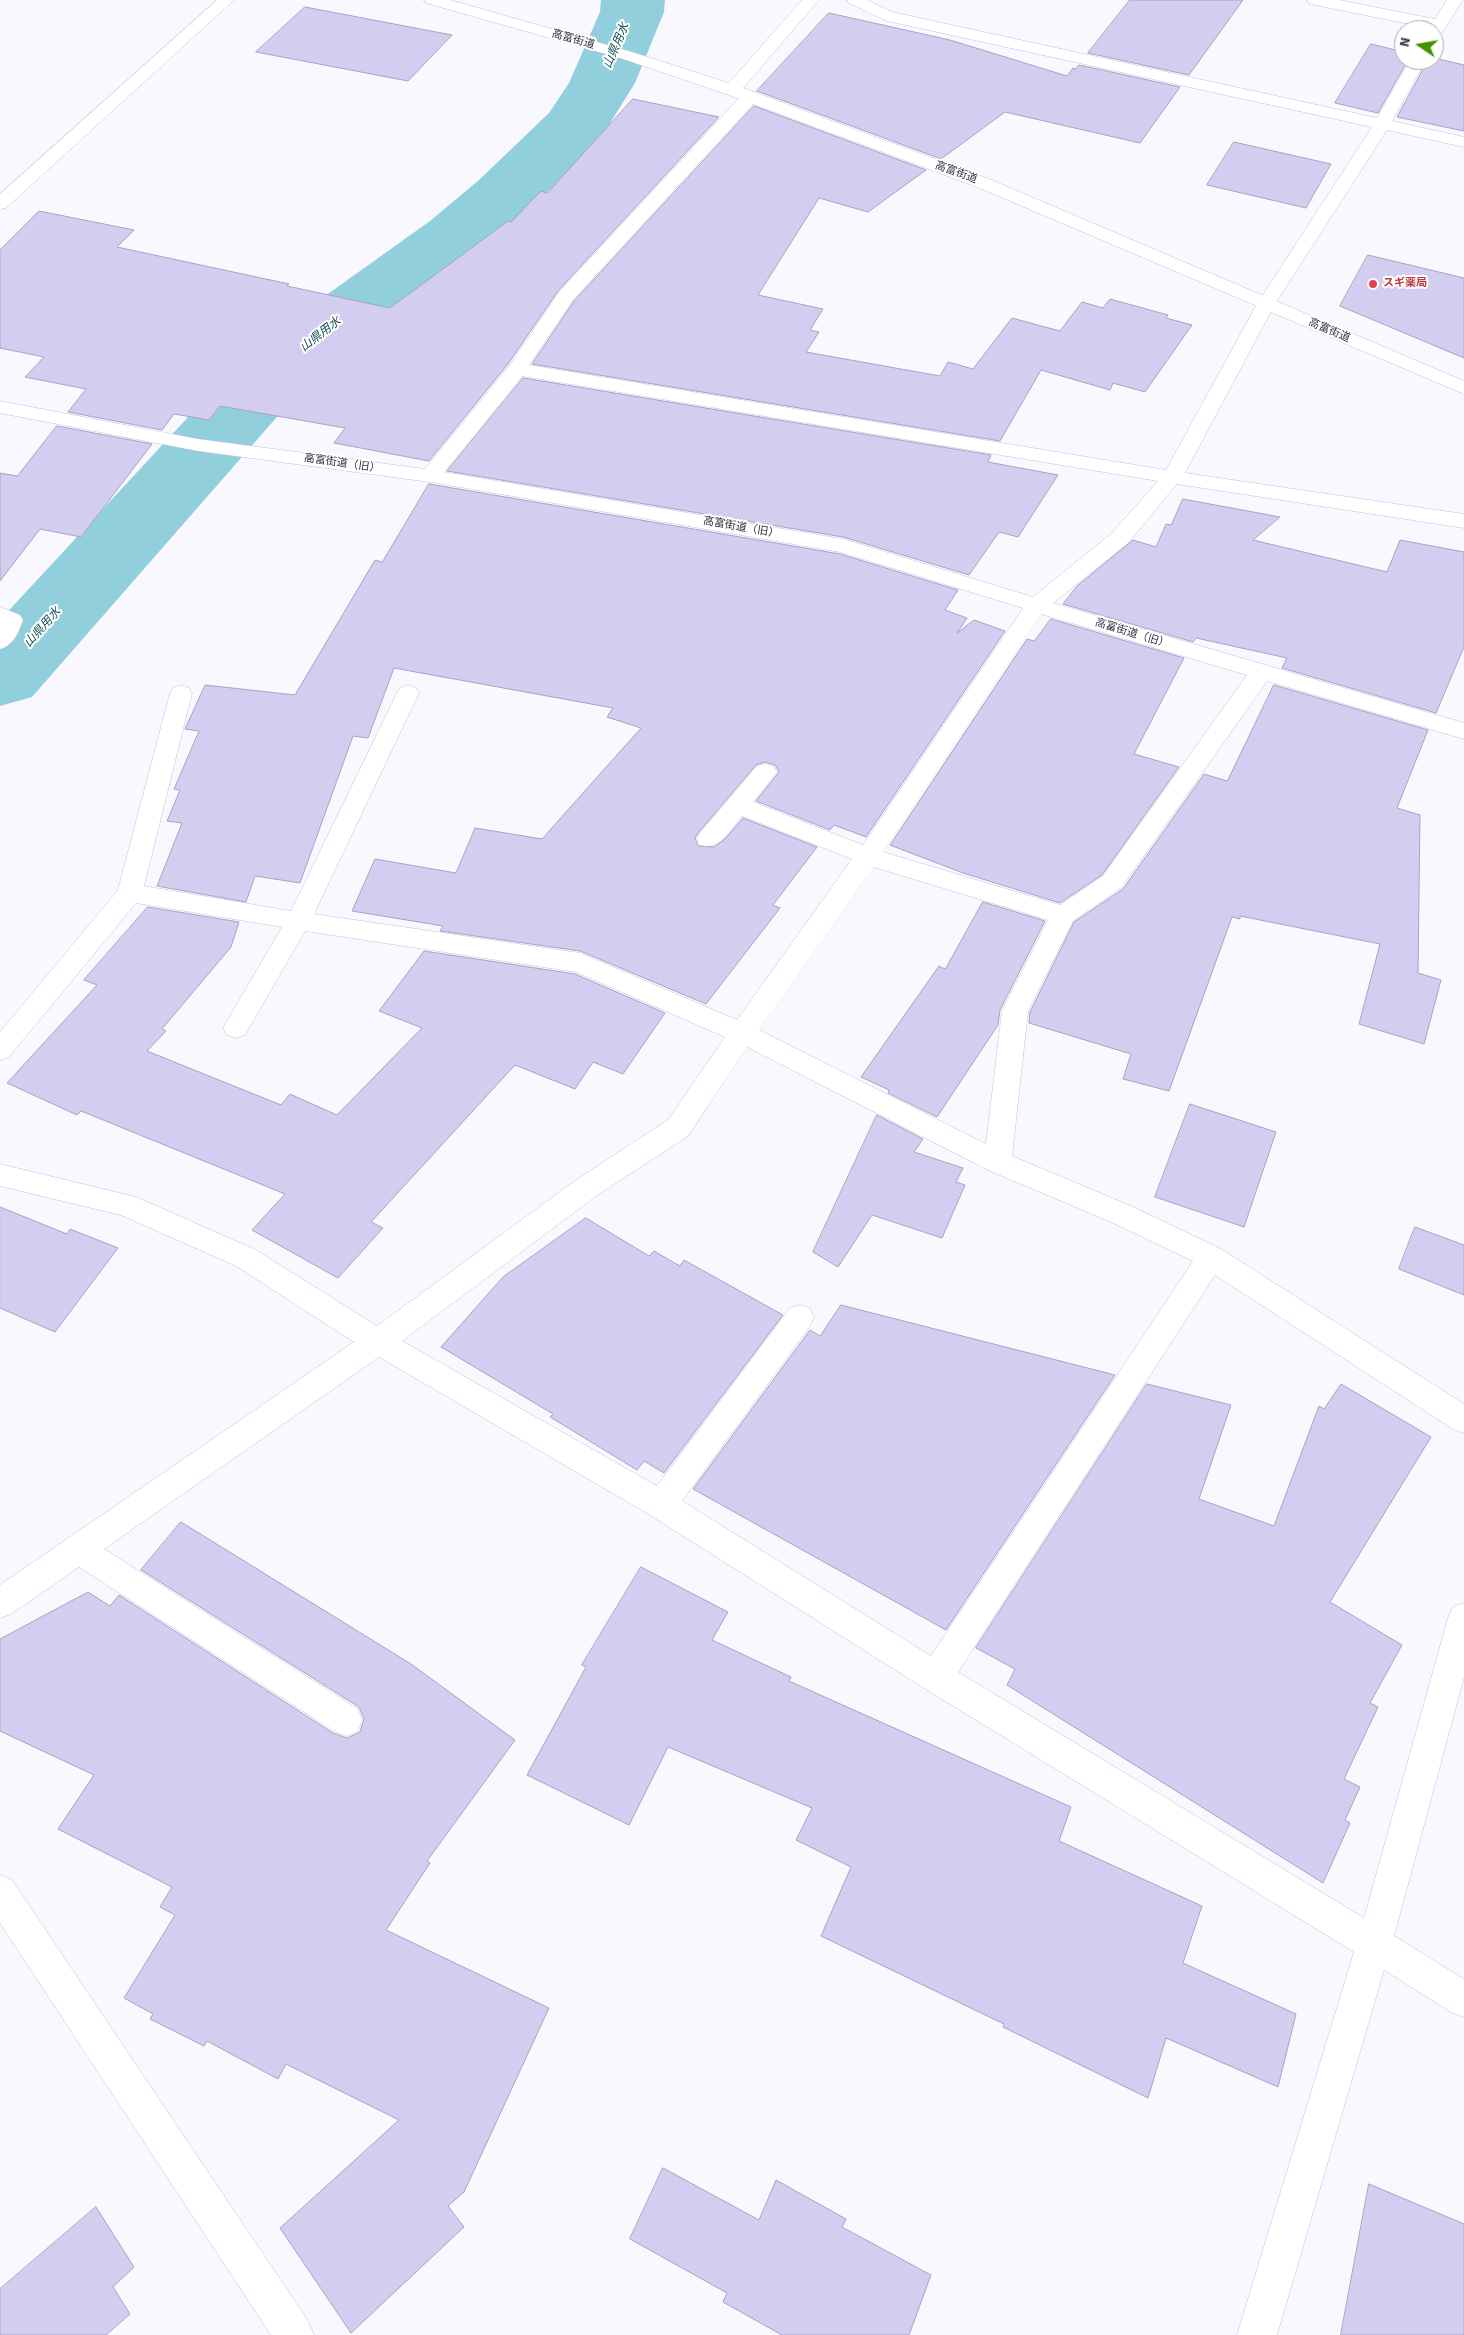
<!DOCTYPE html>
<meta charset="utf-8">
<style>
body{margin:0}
#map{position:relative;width:1464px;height:2335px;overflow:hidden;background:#f9f8ff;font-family:"Source Sans 3",sans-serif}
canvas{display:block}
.north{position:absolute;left:1394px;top:20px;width:50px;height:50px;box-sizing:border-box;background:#fff;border:1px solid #adadb2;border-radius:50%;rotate:282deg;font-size:14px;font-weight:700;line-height:20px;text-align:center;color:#33313e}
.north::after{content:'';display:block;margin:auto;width:18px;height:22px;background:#429400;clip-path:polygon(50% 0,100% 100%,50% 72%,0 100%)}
</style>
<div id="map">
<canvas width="1464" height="2335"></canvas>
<div class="north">N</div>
</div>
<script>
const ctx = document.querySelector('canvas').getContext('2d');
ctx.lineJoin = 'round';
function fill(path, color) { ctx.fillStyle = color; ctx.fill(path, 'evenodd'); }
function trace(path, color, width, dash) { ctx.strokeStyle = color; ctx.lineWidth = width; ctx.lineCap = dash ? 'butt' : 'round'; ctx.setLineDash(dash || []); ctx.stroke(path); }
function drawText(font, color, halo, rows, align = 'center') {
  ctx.font = font + ' "Source Sans 3","Noto Sans JP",sans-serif'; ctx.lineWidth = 4; ctx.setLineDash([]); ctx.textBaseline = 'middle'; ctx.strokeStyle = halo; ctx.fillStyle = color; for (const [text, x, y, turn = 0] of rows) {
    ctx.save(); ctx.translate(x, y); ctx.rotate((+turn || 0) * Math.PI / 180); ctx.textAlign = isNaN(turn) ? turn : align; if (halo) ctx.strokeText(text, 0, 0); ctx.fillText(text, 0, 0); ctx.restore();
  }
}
const river = new Path2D(`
 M601 0H665L664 12 635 83 599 141 529 210 482 253 344 353 297 394 32 697 0 706V620L241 360 290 321 430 221 479 180 549 113 569 83 600 12Z`);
const building = new Path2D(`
 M1130 0H1243L1189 75 1088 53Z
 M305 7 452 35 408 81 256 52Z
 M829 13 950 40 1067 76 1073 68 1076 69 1079 65 1180 87 1140 143 1005 112 941 159 757 91Z
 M1371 44 1404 52V60H1408L1378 113 1335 103Z
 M1434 58 1464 65V131L1397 117 1428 60H1434Z
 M633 99 719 117 558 291 508 364 429 461 334 443 345 428 220 406 209 420 174 414 162 430 68 412 86 389 25 377 44 357 0 348V250L39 211 134 230 117 247 289 284 287 286 390 308 508 221 511 222 541 191 547 193Z
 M754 106 926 170 868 212 819 198 758 295 823 309 810 330 819 332 806 352 940 376 948 362 973 369 1012 318 1060 331 1082 302 1103 308 1110 299 1168 315 1166 318 1192 325 1145 392 1113 383 1110 390 1041 370 1000 441 532 364 574 301Z
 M1234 142 1331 164 1306 208 1207 185Z
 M1368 255 1464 278V358L1340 306Z
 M523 378 991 455 988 462 1058 475 1018 537 999 532 969 575 843 537 447 471Z
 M57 426 152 444 81 537 40 529 0 581V473L17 476Z
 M429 484 840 554 958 590 945 610 967 618 957 633 974 620 1005 631 866 837 834 825 830 830 756 801 779 772 775 765 765 762 756 765 699 832 695 838 698 846 714 847 725 839 743 818 817 847 773 905 780 908 706 1004 580 951 440 931 443 926 352 911 375 859 456 873 475 828 542 839 641 728 607 717 613 708 394 668 368 738 353 736 300 883 255 876 246 902 157 886 182 823 167 821 180 790 174 789 199 731 185 729 205 685 295 695 375 560 382 562Z
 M1183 499 1280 517 1253 540 1387 572 1400 540 1464 552V647L1436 713 1282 668 1287 658 1196 638 1193 642 1063 604 1077 586 1133 540 1156 547 1166 524 1171 525Z
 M1051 619 1184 658 1134 754 1179 767 1102 875 1060 903 963 873 890 845 1027 639 1034 641Z
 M1274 685 1428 730 1397 808 1420 815 1418 973 1441 980 1424 1044 1359 1024 1380 944 1240 916V919L1232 917 1169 1091 1123 1079 1131 1054 1029 1023 1030 1012 1074 922 1123 889 1204 774 1227 781Z
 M983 902 1045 921 1000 1010 998 1025 937 1117 888 1093 889 1090 861 1077 939 966 945 969Z
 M148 907 239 922 231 947 162 1029 166 1031 147 1051 281 1105 290 1094 337 1115 422 1028 379 1011 424 951 575 974 665 1013 623 1074 593 1062 575 1089 515 1065 371 1222 383 1228 338 1278 252 1230 285 1194 81 1111 77 1115 7 1083 97 985 84 980Z
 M1190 1104 1276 1132 1244 1227 1155 1197Z
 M877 1115 923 1139 914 1152 963 1168 956 1182 965 1185 942 1238 872 1215 838 1267 813 1252Z
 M0 1207 67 1234 70 1229 118 1248 55 1332 0 1308Z
 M586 1218 649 1256 654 1251 680 1266 684 1260 783 1315 664 1473 644 1461 637 1470 550 1417 553 1414 441 1347 503 1277Z
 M1415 1227 1464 1245V1295L1399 1269Z
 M841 1305 1115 1375 946 1630 693 1489 810 1330 820 1336Z
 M1147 1384 1231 1405 1199 1499 1274 1526 1319 1406 1324 1409 1341 1384 1431 1437 1330 1602 1402 1645 1370 1703 1378 1707 1344 1779 1360 1787 1345 1820 1350 1823 1323 1883 1007 1685 1015 1669 976 1648Z
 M181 1522 411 1664 515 1740 427 1861 430 1863 386 1930 549 2008 464 2192 448 2206 464 2227 351 2333 280 2228 399 2120 286 2064 278 2079 207 2041 204 2046 150 2019 153 2014 124 1998 175 1915 160 1907 172 1887 58 1829 94 1775 0 1731V1639L88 1592 110 1606 119 1595 333 1733 347 1738 360 1732 364 1719 359 1707 141 1570Z
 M641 1567 728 1612 712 1640 791 1677 789 1681 1071 1807 1059 1841 1202 1906 1183 1963 1296 2014 1278 2087 1166 2038 1148 2098 1003 2027 1004 2024 821 1936 851 1867 796 1840 812 1808 668 1747 629 1825 527 1775 586 1667 582 1665Z
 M663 2168 759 2220 776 2180 846 2219 842 2227 931 2275 909 2335H782L723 2302 727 2293 630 2239Z
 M1369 2184 1464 2224V2335H1341Z
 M96 2207 134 2267 113 2287 130 2314 106 2335H0V2289Z`);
const street = new Path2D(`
 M847 0H867L892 12 1377 118 1410 60H1426L1392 121 1464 137V147L1387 130 1275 304 1185 473 1464 514V528L1177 484 1128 543 1053 603 1464 723V739L1267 681 1121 888 1073 921 1028 1011 1012 1156 1131 1206 1221 1249 1464 1404V1433L1453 1429 1215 1275 958 1672 1364 1918 1448 1618 1453 1607 1464 1603V1677L1394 1936 1464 1979V2017L1451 2012 1384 1970 1277 2335H1237L1354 1952 924 1688 650 1515 379 1357 104 1549 358 1709 362 1720 358 1731 346 1736 334 1731 79 1567 11 1614 0 1618V1585L354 1342 236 1266 121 1215 0 1186V1164L136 1197 256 1250 377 1326 576 1180 668 1120 725 1037 576 972 305 931 245 1035 236 1038 227 1035 223 1028 282 927 136 903 9 1057 0 1060V1032L118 890 170 693 173 688 181 685 189 688 192 693 144 886 291 911 397 693 400 688 408 685 416 688 419 693 314 914 580 953 737 1020 852 859 742 816C730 830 720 851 700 845L697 839 700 833 757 766 765 764 773 766 777 772 753 802 863 845 1023 608 840 552 430 482 198 451 0 413V401L198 439 425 469 510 365 559 292 744 93H756L758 97 756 101 573 300 529 365 1166 470 1257 304 1372 127 887 21 849 3ZM522 376 1158 481 1112 533 1033 597 843 539 444 472ZM1041 614 1247 675 1103 876 1060 905 883 852ZM874 867 1048 920 1002 1011 986 1144 759 1030ZM747 1047 988 1170 1111 1222 1193 1261 931 1656 682 1501 810 1326 814 1317 810 1308 800 1305 790 1308 657 1486 402 1341 596 1196 688 1136Z
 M1307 0H1339L1435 19 1447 0H1463L1440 36 1434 38V30H1428L1429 28 1315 5 1309 3Z
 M0 607 20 615 23 620C18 633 14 645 0 649Z
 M0 1875 12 1880 308 2321 314 2335H271L0 1923Z`);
const secondary = new Path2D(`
 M217 0H234L6 208 0 209V194Z
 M424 0H450L632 52 729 83 802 0H819L743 88 989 179 1464 381V394L977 187 726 94 620 58 426 3Z`);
const markers = [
 [1373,284,5,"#e0444e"]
];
const farStreetnames = [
 ["高富街道",573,40,16],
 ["高富街道",956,173,20],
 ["高富街道",1329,331,23],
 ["高富街道（旧）",342,464,8],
 ["高富街道（旧）",741,528,10],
 ["高富街道（旧）",1132,634,17]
];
const farHealthnames = [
 ["スギ薬局",1383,284]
];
const farWaternames = [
 ["山県用水",617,46,-67],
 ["山県用水",321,335,-38],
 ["山県用水",43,628,-48]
];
fill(river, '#92cfdc');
fill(building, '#d3cef0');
trace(building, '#a7a2c3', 1);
trace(street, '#c3bee0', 1);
trace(secondary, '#c3bee0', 1);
fill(street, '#fff');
fill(secondary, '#fff');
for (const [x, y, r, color] of markers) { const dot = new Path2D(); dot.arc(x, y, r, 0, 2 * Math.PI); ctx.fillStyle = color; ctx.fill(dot); trace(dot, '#fff', 2); }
drawText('11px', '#33313e', '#fff', farStreetnames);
drawText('bold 11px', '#be3a42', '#fff', farHealthnames, 'left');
drawText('italic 12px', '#174c56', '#fff', farWaternames);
</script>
